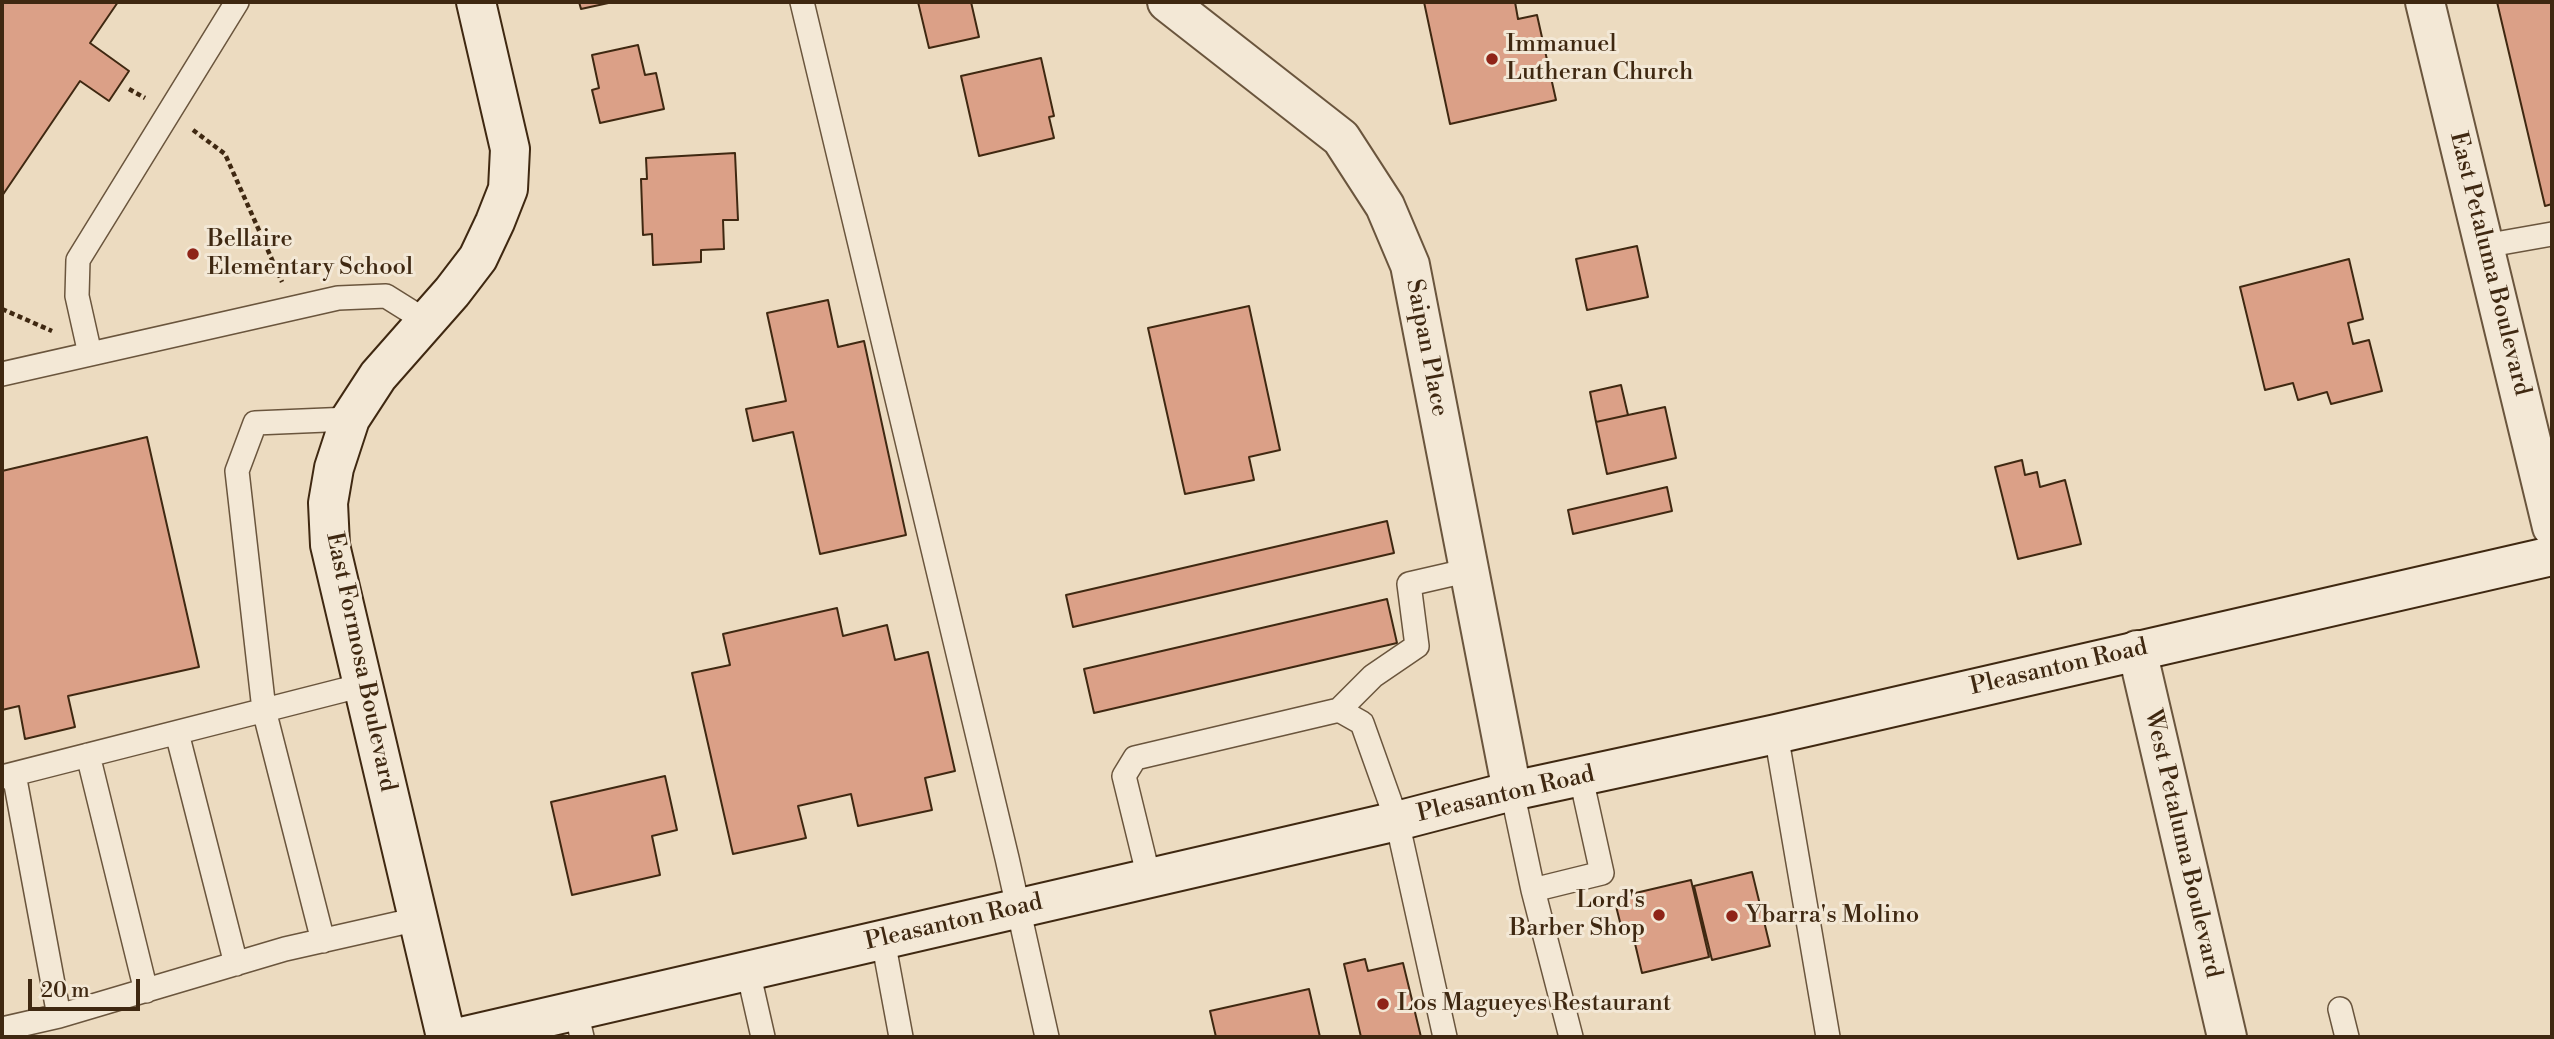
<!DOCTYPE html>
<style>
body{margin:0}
#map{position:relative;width:2554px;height:1039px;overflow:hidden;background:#ecdbc0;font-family:"Libre Bodoni",serif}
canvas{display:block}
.frame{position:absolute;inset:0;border:4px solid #3f2811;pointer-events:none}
.scale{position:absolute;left:28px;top:979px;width:112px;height:32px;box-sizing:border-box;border:4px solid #3f2811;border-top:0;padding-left:9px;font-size:21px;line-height:24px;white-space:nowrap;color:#3f2811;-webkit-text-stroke:5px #f3e8d6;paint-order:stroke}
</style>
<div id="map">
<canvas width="2554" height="1039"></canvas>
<div class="frame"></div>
<div class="scale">20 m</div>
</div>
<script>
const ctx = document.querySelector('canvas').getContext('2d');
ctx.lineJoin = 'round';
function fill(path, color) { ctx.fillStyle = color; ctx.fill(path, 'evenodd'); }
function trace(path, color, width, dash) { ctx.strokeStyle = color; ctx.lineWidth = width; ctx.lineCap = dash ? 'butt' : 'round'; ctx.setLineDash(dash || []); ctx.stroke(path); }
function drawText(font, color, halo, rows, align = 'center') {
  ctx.font = font + ' "Libre Bodoni",serif'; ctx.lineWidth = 6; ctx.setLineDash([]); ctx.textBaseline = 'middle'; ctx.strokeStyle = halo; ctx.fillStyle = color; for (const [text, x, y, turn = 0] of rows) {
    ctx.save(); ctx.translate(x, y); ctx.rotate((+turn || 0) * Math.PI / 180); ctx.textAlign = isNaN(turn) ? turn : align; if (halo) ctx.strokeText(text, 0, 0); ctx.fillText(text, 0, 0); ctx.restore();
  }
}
const building = new Path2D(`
 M2 2H118L90 43 129 71 109 101 80 81 2 196Z
 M579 2H613L581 9Z
 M918 2H971L979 37 929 48Z
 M1424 2H1515L1518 19 1537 15 1556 100 1450 124Z
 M2497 2H2552V204L2545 206Z
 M638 45 645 75 656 73 664 109 600 123 592 90 599 88 592 55Z
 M1041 58 1054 116 1049 117 1054 138 979 156 961 76Z
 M735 153 738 220H723L724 249 701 250V262L653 265 652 234 643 235 641 179H647L646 158Z
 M1637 246 1648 297 1587 310 1576 259Z
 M2349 259 2363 319 2348 323 2353 344 2369 340 2382 391 2331 404 2327 392 2298 400 2293 383 2265 390 2240 287Z
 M828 300 838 347 864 341 906 535 820 554 793 432 753 441 746 409 786 401 767 313Z
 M1249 306 1280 450 1249 457 1254 480 1185 494 1148 328Z
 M1621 385 1628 415 1596 422 1590 392Z
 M1665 407 1676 458 1607 474 1596 422Z
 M147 437 199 667 68 696 75 727 25 739 19 706 2 710V471Z
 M2022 460 2025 475 2037 472 2040 487 2065 480 2081 544 2018 559 1995 467Z
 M1667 487 1672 511 1573 534 1568 510Z
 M1387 521 1394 553 1073 627 1066 595Z
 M1387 599 1397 643 1094 713 1084 669Z
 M837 608 843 636 887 625 895 660 928 652 955 771 925 778 932 810 858 826 851 794 798 806 806 838 733 854 692 673 730 665 723 634Z
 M665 776 677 830 652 836 660 875 572 895 551 802Z
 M1752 872 1770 946 1712 960 1694 886Z
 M1691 880 1709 957 1642 973 1632 931 1623 934 1614 898Z
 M1365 959 1368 971 1403 963 1421 1037H1361L1344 964Z
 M1309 989 1320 1037H1216L1210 1011Z`);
const path = new Path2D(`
 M129 89 145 98
 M193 130 225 154 282 282
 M2 309 52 331`);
const lane = new Path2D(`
 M802 2 1007 858 1047 1037
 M2484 246 2552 234
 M90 354 77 296 78 260 237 2
 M2 374 338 298 386 296 426 321
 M1339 710 1373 676 1417 646 1409 584 1470 570
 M177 733 236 964
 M1776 734 1828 1037
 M88 755 146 991
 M14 774 59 1016
 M2 777 363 685
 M1512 791 1533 890 1571 1037
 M1149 878 1124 776 1135 758 1339 710 1362 723 1397 821 1445 1037
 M1533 890 1602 873 1581 778
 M883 940 901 1037
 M323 941 264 710 237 471 255 423 350 419
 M748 971 763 1037
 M2340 1009 2347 1037
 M576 1011 582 1037
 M2 1029 59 1016 285 949 418 919`);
const street = new Path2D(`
 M1167 2 1341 138 1385 206 1410 265 1512 791
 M2425 2 2552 527
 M2137 650 2227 1037`);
const secondary = new Path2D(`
 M446 1037 330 545 328 503 334 468 350 419 378 376 452 292 478 258 495 222 508 189 510 149 476 2
 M461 1037 1397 821 1512 791 1776 734 2552 556`);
const markers = [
 [1492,59,7,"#8f2418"],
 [193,254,7,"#8f2418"],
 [1659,915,7,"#8f2418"],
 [1732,916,7,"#8f2418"],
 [1383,1004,7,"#8f2418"]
];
const poiNames = [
 ["Immanuel",1506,45],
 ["Lutheran Church",1506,73],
 ["Bellaire",207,240],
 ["Elementary School",207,268],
 ["Lord's",1645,901,"right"],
 ["Barber Shop",1645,929,"right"],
 ["Ybarra's Molino",1746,916],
 ["Los Magueyes Restaurant",1397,1004]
];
const streetNames = [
 ["East Petaluma Boulevard",2489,264,76],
 ["Saipan Place",1426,348,79],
 ["East Formosa Boulevard",360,662,78],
 ["Pleasanton Road",2059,668,-13],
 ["Pleasanton Road",1506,795,-13],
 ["West Petaluma Boulevard",2182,844,77],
 ["Pleasanton Road",954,923,-13]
];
fill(building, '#dba087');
trace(building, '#3f2811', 2);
trace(lane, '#6a553d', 26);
trace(street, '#6a553d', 42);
trace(secondary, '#3f2811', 42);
trace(path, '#3f2811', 4.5, [5, 3.5]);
trace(lane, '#f3e8d6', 23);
trace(street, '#f3e8d6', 38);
trace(secondary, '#f3e8d6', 38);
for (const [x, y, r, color] of markers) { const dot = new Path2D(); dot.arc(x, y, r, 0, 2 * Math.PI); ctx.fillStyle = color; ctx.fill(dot); trace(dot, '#f3e8d6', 2.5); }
drawText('24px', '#3f2811', '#f3e8d6', poiNames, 'left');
drawText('24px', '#3f2811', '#f3e8d6', streetNames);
</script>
